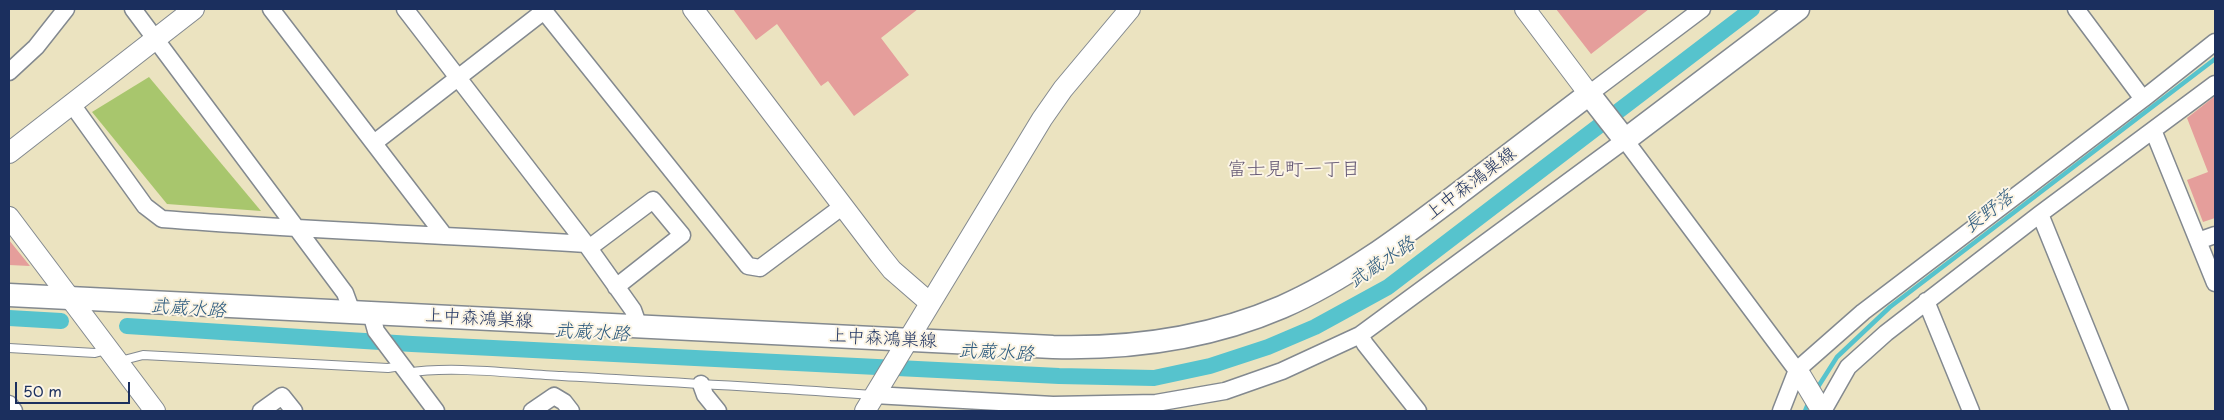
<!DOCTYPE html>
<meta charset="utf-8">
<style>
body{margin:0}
#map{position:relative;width:2224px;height:420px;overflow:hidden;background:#ebe3c0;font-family:"Playpen Sans",sans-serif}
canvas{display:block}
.frame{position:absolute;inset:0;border:10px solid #1b2f5e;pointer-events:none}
.scale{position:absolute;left:15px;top:382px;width:115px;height:22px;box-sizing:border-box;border:2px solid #1b2f5e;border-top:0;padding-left:6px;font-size:15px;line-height:18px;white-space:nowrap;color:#1b2f5e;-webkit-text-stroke:4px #fcf5e5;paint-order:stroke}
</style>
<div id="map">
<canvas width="2224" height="420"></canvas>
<div class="frame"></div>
<div class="scale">50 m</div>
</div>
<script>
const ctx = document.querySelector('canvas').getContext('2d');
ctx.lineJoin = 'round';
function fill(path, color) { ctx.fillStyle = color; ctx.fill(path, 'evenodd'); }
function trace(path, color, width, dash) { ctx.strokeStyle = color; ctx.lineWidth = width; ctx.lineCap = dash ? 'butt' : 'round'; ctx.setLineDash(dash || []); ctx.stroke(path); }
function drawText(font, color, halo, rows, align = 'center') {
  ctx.font = font + ' "Playpen Sans","Klee One",sans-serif'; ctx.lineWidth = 4; ctx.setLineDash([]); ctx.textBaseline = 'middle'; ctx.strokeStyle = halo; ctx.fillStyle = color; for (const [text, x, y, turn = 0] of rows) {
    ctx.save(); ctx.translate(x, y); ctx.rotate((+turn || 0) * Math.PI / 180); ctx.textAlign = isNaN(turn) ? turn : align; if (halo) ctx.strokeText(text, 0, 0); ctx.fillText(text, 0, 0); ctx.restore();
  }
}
const green = new Path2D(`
 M149 77 261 211 167 204 92 112Z`);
const stream = new Path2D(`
 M1816 390 1837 357 1890 307 2215 59
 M1805 411 1809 401`);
const canal = new Path2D(`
 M9 318 61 321
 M127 326 412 344 1059 376 1154 378 1210 366 1268 347 1315 327 1388 287 1752 9`);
const building = new Path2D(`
 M733 9H918L881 38 909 75 854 116 828 81 821 86 777 24 756 40Z
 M1556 9H1649L1591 54Z
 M2215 96V218L2203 222 2187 180 2208 172 2187 118Z
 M9 240 30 266 9 265Z`);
const service = new Path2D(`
 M9 348 95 353 106 350
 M120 361 143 355 388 368 401 366
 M407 373C451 365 516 374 562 376 665 382 768 387 872 395`);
const minor = new Path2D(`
 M133 9 345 293 352 312
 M271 9 444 235
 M405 9 586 244 633 310 639 327
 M9 72 36 47 66 9
 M1589 94 1702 9
 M2143 99 2215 42
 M71 103 145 206 162 219C303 230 444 235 586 244
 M2153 130 2215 283
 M374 143 544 11 748 266 760 268 843 206
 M2040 214 2120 411
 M2198 241 2215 235
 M589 248 653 200 682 235 616 287
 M1926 301 1971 411
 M371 313 376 331 436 411
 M1360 335 1365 344 1418 411
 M701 384 705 395 718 411
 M874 395 1053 405 1156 403 1225 391 1282 371 1360 335 1625 140 1801 376
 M9 404 14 411
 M261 411 282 396 294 411
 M532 411 554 396 564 402 571 411
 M1781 411 1797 370 1863 312 2143 99 2076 9
 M1823 411 1848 367 1886 333 2040 214 2215 84`);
const tertiary = new Path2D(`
 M693 9 880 255 892 270 930 303
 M1525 9 1589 94
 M9 153 194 9
 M9 217 155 411
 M1801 376 1822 411
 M865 411 1042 119 1063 89 1130 9`);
const secondary = new Path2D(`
 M9 295 1053 347C1131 349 1210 338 1282 307 1348 278 1406 233 1463 190 1505 158 1547 126 1589 94L1625 140 1798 9`);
const streetNames = [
 ["上中森鴻巣線",1471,184,-37],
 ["上中森鴻巣線",479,319,3],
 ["上中森鴻巣線",883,339,3]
];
const neighbourhoodNames = [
 ["富士見町一丁目",1294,170]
];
const waterNames = [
 ["長野落",1989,212,-37],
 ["武蔵水路",1382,263,-34],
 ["武蔵水路",188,309,4],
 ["武蔵水路",592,333,3],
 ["武蔵水路",996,353,3]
];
fill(green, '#a8c66d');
trace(stream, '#56c3cd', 4.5);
trace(canal, '#56c3cd', 16);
fill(building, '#e59e9b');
trace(service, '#83898f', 10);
trace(minor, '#83898f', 19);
trace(tertiary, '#83898f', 22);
trace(secondary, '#83898f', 25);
trace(service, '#fff', 8);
trace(minor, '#fff', 16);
trace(tertiary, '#fff', 20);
trace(secondary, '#fff', 22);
drawText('18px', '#1b2f5e', '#fcf5e5', streetNames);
drawText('19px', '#625673', '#fcf5e5', neighbourhoodNames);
drawText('italic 19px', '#2d5b7f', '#fcf5e5', waterNames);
</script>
